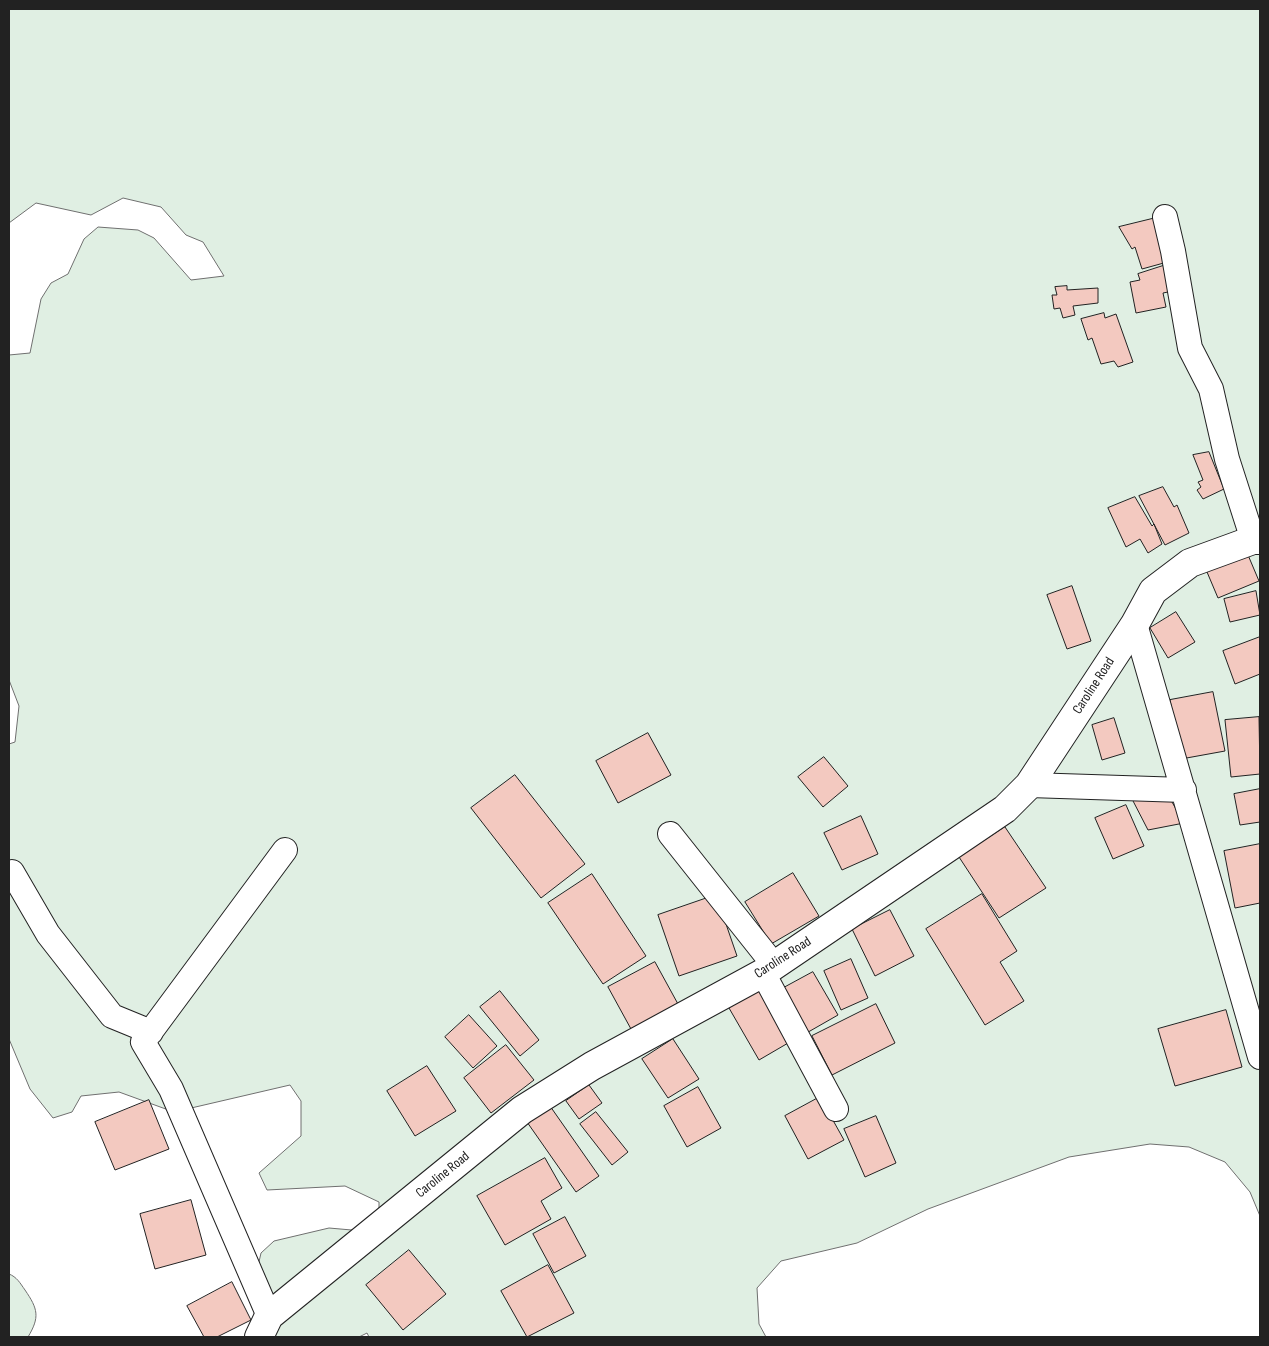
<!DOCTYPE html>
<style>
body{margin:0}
#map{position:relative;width:1269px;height:1346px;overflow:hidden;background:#fff;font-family:"Sofia Sans Condensed",sans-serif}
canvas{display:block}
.frame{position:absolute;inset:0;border:10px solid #222;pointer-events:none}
</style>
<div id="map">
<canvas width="1269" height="1346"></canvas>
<div class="frame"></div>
</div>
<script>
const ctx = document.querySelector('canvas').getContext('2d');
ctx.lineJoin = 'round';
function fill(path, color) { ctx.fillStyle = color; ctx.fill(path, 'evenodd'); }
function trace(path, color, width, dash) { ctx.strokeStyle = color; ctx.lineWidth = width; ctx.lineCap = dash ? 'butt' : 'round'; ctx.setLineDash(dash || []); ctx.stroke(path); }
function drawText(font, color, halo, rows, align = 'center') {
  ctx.font = font + ' "Sofia Sans Condensed",sans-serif'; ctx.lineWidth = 4; ctx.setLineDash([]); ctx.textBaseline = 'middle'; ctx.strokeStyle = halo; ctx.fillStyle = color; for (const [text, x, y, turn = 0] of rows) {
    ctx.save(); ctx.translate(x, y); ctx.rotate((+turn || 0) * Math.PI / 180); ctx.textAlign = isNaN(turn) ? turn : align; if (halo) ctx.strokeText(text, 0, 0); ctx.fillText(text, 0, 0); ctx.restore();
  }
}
const green = new Path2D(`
 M9 9H1260V1216L1250 1192 1225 1162 1189 1147 1150 1144 1069 1157 928 1209 857 1243 781 1261 757 1288 759 1324 766 1337H369L367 1333 359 1337H273L253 1288 261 1253 274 1241 329 1228 363 1231 379 1220V1202L345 1186 267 1190 259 1173 301 1136V1101L290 1085 174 1112 119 1092 81 1096 72 1112 53 1118 30 1089 9 1039V744L15 742 19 706 9 680V355L30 353 41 299 51 283 68 274 84 239 98 227 138 230 154 238 191 280 224 276 203 242 186 235 161 207 123 198 91 215 36 203 9 223Z
 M9 1274C17 1277 20 1283 25 1290 38 1309 40 1317 28 1337H9Z`);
const building = new Path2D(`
 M1160 217 1171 261 1142 269 1135 247 1132 249 1119 227Z
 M1169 264 1173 291 1163 293 1166 307 1136 313 1130 282 1140 280 1138 274Z
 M1067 286V290L1098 288V303L1073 306 1075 315 1063 318 1060 308 1054 309 1052 295H1057L1055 287Z
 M1104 313 1105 318 1116 314 1133 362 1118 367 1114 361 1101 364 1092 338 1088 340 1081 319Z
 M1209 452 1224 489 1203 499 1197 490 1201 487 1198 482 1203 480 1193 455Z
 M1163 487 1174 507 1177 505 1189 533 1165 545 1139 496Z
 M1135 497 1152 526 1154 524 1162 544 1148 553 1140 539 1126 547 1108 508Z
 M1248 555 1259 581 1218 598 1207 572Z
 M1072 586 1091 641 1067 649 1047 595Z
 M1256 591 1260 615 1230 622 1224 599Z
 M1176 612 1195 642 1168 658 1150 628Z
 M1260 637V674L1235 684 1223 651Z
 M1213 692 1225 751 1181 759 1170 700Z
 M1259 717 1260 774 1231 777 1225 720Z
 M1114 718 1125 753 1102 760 1092 725Z
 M648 733 671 775 618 803 596 761Z
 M824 757 848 786 823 807 798 777Z
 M515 775 585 864 541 898 471 808Z
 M1260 789V822L1240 825 1234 794Z
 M1168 795 1184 823 1148 830 1131 797Z
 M1126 805 1144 846 1113 859 1095 818Z
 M861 816 878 854 842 870 824 833Z
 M1005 827 1046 888 999 918 959 857Z
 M1260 844V903L1235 908 1224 851Z
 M793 873 819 916 771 944 745 902Z
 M592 874 646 956 603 984 548 903Z
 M982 894 1017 951 1000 962 1024 1001 985 1025 926 929Z
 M716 895 737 956 679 976 658 915Z
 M890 910 914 956 875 976 852 929Z
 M851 959 868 998 841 1010 824 971Z
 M655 962 678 1004 631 1029 608 987Z
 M813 972 838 1015 803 1035 778 991Z
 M765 988 795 1039 759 1060 729 1008Z
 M500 991 539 1040 520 1056 480 1007Z
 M876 1004 895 1043 832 1075 812 1036Z
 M1226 1010 1242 1067 1175 1086 1158 1029Z
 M469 1015 497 1046 473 1068 445 1037Z
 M673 1039 699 1079 668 1098 642 1059Z
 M506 1045 534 1080 491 1113 464 1078Z
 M427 1066 456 1111 415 1136 387 1091Z
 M589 1085 602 1103 579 1119 566 1101Z
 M698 1087 721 1128 687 1147 664 1106Z
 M820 1097 844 1140 808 1159 785 1116Z
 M149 1100 169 1149 115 1170 95 1122Z
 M550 1106 599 1176 576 1192 527 1122Z
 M596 1112 628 1152 612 1165 580 1124Z
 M876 1116 896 1163 865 1177 844 1129Z
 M545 1158 562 1188 541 1201 551 1219 505 1245 477 1196Z
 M191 1200 206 1255 155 1269 140 1214Z
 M565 1217 586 1256 554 1273 533 1234Z
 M409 1250 446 1294 403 1330 366 1285Z
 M548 1265 574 1313 527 1337 501 1291Z
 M232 1282 251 1320 217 1337H204L187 1306Z`);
const minor = new Path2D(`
 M1165 217 1173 251 1190 348 1211 389 1227 459 1253 540
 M1135 624 1260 1057
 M1029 785 1184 790
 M670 834 774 965
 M12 872 48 934 112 1016 151 1032
 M763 973 836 1109
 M269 1316 171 1089 143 1042 285 850`);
const major = new Path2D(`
 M259 1337 269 1316 522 1110 592 1066 763 973 1005 809 1029 785 1135 624 1153 591 1190 563 1253 540H1260`);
const streetNames = [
 ["Caroline Road",1094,686,-57],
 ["Caroline Road",783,958,-33],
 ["Caroline Road",443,1175,-39]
];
fill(green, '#e0efe3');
trace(green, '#6f6f6f', 1);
fill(building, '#f3c9c0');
trace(building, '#222', 1);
trace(minor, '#222', 26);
trace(major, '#222', 30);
trace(minor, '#fff', 24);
trace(major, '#fff', 28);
drawText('14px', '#222', '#fff', streetNames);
</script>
